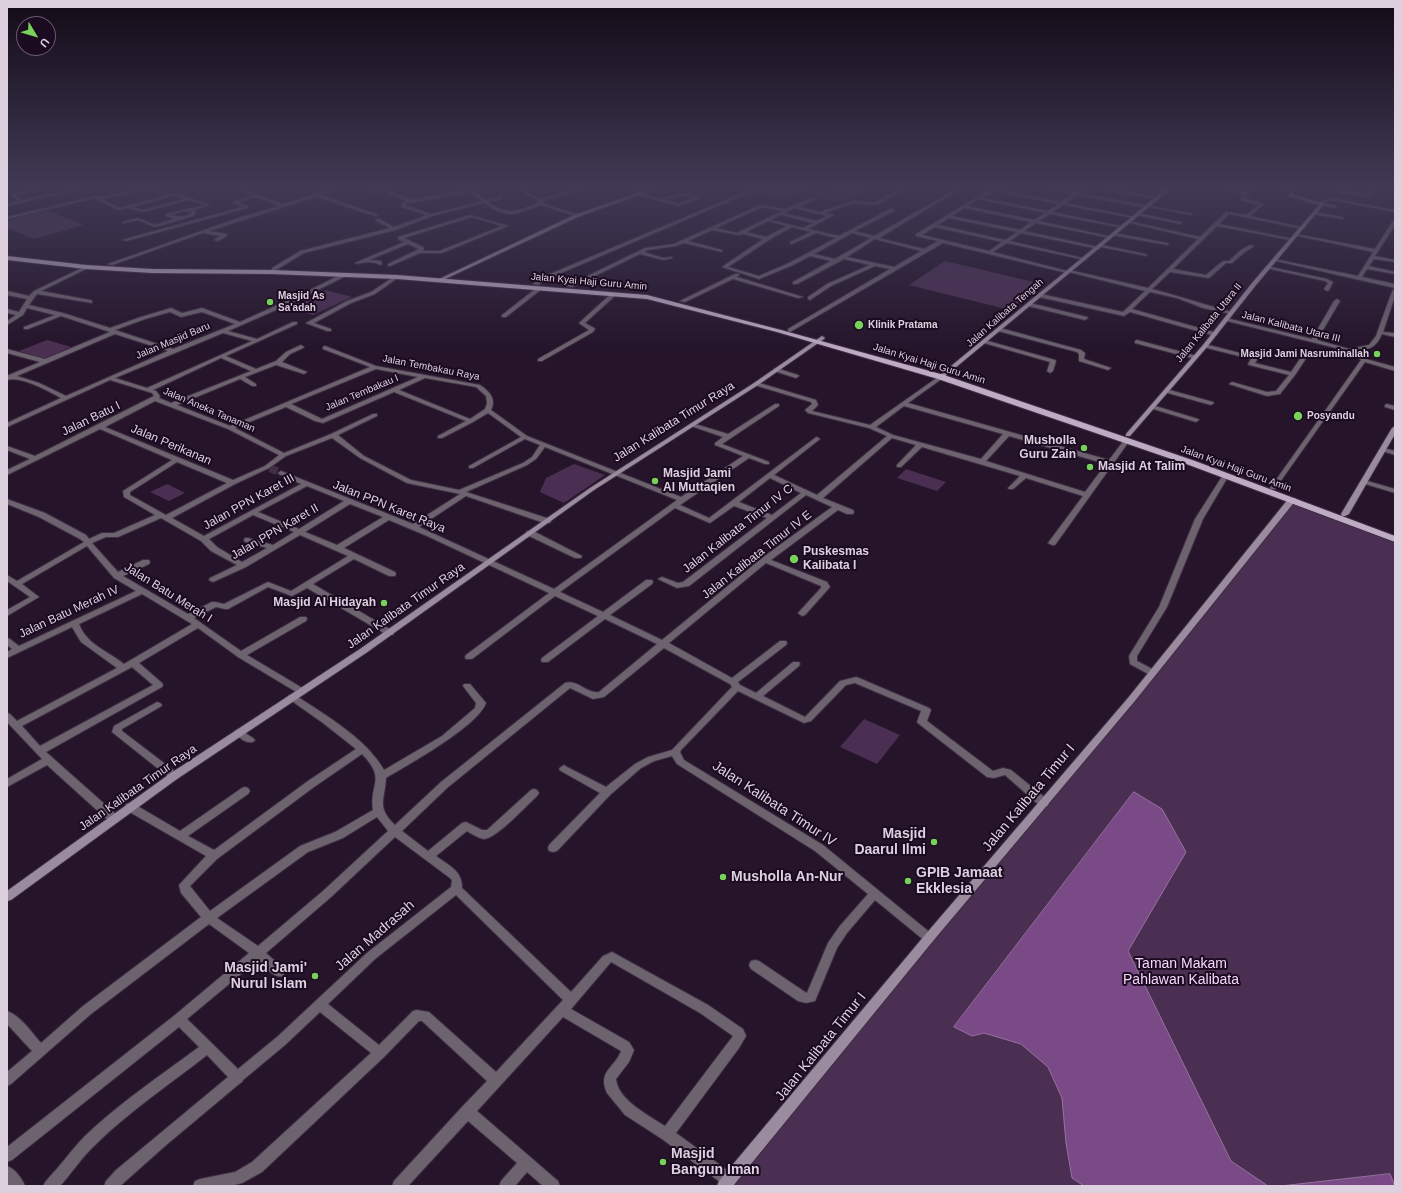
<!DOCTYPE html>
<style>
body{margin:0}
#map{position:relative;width:1402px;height:1193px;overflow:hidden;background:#25142a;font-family:Arial,sans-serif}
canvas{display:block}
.frame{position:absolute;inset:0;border:8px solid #ddd1e0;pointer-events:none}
.north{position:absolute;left:16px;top:16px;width:40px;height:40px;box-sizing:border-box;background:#1c0b20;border:1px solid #695a6d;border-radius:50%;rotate:128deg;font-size:11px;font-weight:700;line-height:16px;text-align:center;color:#ddd1e0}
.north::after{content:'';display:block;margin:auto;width:14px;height:18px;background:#76d25a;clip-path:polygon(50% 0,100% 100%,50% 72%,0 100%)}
</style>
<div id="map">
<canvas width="1402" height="1193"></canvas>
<div class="frame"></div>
<div class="north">U</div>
</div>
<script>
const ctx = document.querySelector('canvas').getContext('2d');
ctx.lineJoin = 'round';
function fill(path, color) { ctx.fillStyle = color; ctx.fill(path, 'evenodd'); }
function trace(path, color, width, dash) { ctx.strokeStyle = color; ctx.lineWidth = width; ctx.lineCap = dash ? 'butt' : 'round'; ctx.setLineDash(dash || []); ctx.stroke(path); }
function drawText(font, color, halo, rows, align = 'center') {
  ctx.font = font + ' Arial,sans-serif'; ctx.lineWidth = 4; ctx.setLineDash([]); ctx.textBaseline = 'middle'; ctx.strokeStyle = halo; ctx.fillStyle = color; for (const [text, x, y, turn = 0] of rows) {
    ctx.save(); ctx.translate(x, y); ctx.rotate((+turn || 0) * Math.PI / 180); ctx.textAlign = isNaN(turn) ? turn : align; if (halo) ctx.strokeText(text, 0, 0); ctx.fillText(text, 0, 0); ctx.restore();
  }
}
const green = new Path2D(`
 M768 186H790L806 190 785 199 755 192Z
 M836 186H857L867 188 840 202 815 196Z
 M46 210 84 225 34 239 7 228V221Z
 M945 261 1042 284 1010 310 909 285Z
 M326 290 352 297 313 315 287 308Z
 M47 340 71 347 44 359 19 351Z
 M574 464 605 475 564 503 540 492 546 478Z
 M906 469 946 482 937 491 897 478Z
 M167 484 185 493 169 501 150 492Z
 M1292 500 1395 539V1186H724Z
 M864 719 900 735 877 764 840 747Z`);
const water = new Path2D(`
 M1134 792 1162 809 1186 852 1128 951 1231 1161 1268 1186H1084L1072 1178 1066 1143 1062 1098 1048 1067 1021 1044 984 1033 972 1036 954 1027Z
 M1390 1174 1395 1186H1281Z`);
const streetTunnel = new Path2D(`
 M270 468 281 473`);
const street = new Path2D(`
 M7 186H12L7 188Z
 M45 186H52L16 195 23 200 85 186H93L7 206V204L19 201 12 196V194Z
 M197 186H208L185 190 183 189Z
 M229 186H235L283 204 325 191 313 186C319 186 324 190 329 190 335 190 342 186 349 186L321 195 379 215 375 216 316 197 209 231 227 234V236L218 241 214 240 220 236 203 233 112 265 108 264 238 218 279 206 256 197 238 202 248 206V208L126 241 122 240 242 207 232 202 252 195Z
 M361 186H367L378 191 375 192Z
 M370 186C375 186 379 189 383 189 389 189 394 186 400 186L387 190 412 200 485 186H494L473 191 486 200 502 197V199L488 202C510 217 517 210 539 203L536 199 512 186H517L540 199 589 186H596L542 201 545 204 578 215V217L541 205 515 214H507L495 210 484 203 432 216 396 230 304 253 276 270H272V268L300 251 390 228 376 221V219H380L394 227 427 215 401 207 403 202 407 201ZM469 192 482 201 431 214 405 205 406 204Z
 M623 186H630L646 192 643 193Z
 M759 186H765L547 279 538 285 533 284 543 277Z
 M792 186 809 188 819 186 809 190Z
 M905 186H910L877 205 853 203 825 213 834 215 808 229 839 236 890 209H894V211L855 231 874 236 961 186H966L879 238 924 249 938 241 916 236V234L977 197 996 187 999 188 997 190 1061 202 1072 194 1033 186H1042L1075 192 1084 186H1097L1159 198 1157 199 1088 187 1079 193 1193 214 1191 215 1149 207 1147 208 1077 195 1066 203 1136 217 1134 218 1063 205 1052 212 1125 227 1123 228 1050 214 1039 221 1112 237 1110 238 1036 223 1024 231 1099 247 1101 245 1145 254 1147 255V256L1101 247 1099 249 1021 233 1010 241 1087 259 1085 260 1007 243 993 252 1067 271 1069 270 1148 288 1198 239 1126 222 1128 221 1200 237 1226 212 1246 215 1259 205 1240 200 1243 194 1211 186H1219L1245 192 1252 186H1257L1244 198 1264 204 1250 216 1305 228 1303 229 1229 214 1219 224 1293 239 1291 240 1217 226 1173 269 1206 275 1223 261H1229L1241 250 1250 245 1254 246 1245 252 1232 263H1226L1209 278 1170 272 1152 289C1179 296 1205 305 1232 312V314L1203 308 1177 298 1150 292 1132 309 1217 333V335L1215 336 1130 312 1124 316 1039 297V295L1041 294 1123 312 1145 291 1069 272 1067 273 943 243 790 332 788 331V329L890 269 875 266 831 286 810 300 808 299V297L827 284 870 265 844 259 797 284H793V282L831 261 810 256 793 265 759 279 722 267 763 239 743 234 738 235 712 230 688 241 722 250V252L684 243 675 246 648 250 644 252 663 258 671 257 673 258 663 260 640 254 572 287 567 286 645 248 674 244 760 205 786 209 814 197 816 198 815 199 799 207 820 212 853 201 874 203ZM994 191 1058 204 1048 211 982 198ZM979 199 1045 213 1034 220 967 206ZM762 207 782 211 737 233 716 228ZM794 208 827 216 817 221 784 213ZM964 208 1031 222 1020 230 952 216ZM780 215H781L813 223 803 228 771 220ZM949 218 1017 232 1005 240 938 225ZM768 221 787 226 766 237 746 232ZM792 227 811 232 790 242V243L792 244 816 233 836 238 789 263 759 276 728 267 769 240ZM935 227 1002 242 989 251 922 235ZM852 233 871 238 835 259 814 254ZM875 239 921 251 894 267 847 257Z
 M1141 186H1151L1169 190 1167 191Z
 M1265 186H1273L1293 191 1291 192Z
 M1326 186H1334L1336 189 1367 195 1375 186H1379L1368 197 1334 191 1332 188Z
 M146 187 170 194 176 193 210 205 194 210 196 212 194 216 155 227 138 220 124 223 122 222 138 218 155 225 174 219 166 216V214C179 210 191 209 204 205L189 200 143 212 128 208 118 210 95 198 7 219V217L96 196 99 197ZM146 189 166 195 120 208 102 199ZM175 195 185 199 143 210 133 207ZM182 211 192 212C186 218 179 217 172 215Z
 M638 193 661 199 683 193 700 198 679 206 638 195ZM683 195 694 198 679 204 666 200Z
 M1331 198 1395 210V212L1331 200 1323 203 1337 206V207L1335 208 1320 205 1319 202Z
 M1315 212 1342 217 1344 218 1342 219 1313 214V212Z
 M1138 213 1180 222 1182 223 1180 224 1136 215V214Z
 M470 215 508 226 442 253H420L390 266H388V264L419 249 408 244 369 260 381 261 382 264 380 265C374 261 364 262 357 264L355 263 404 242 398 239V237ZM472 217 502 226 439 251H423L424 249 423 247 404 238Z
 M1393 221H1395V225L1375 256 1395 260V262L1374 259 1369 266 1395 272V274L1367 269 1362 277 1395 284V288L1272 260 1274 259 1358 276 1373 252 1294 235 1296 234 1375 249Z
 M1114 233 1167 243 1169 244 1167 245 1112 235V234Z
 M86 266H88V268L41 291 90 300 92 301V303L37 294 29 305 63 313 110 328 141 317 171 308 182 313 202 308 240 322 302 294 344 273H348V275L285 306 228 331 257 339 293 322H297V324L226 356 256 369 276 361 286 352 301 345 304 347 303 348 290 354 282 362 307 372 304 374 276 365 245 377 256 384V386H252L240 379 177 405 230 426 370 367 323 349V347L325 346 376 366 480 385C489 391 497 399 491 410L527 436 681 497 743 456 715 445V443L723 437 691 426V424H695L728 434 775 404H779V406L722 444 769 462V464H765L749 458 680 505 709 518 815 438 817 437 820 439 774 475 817 495 887 436 869 428 808 413 805 410 812 404 811 402 754 385 753 384 756 382 816 400 818 405 812 411 870 425 941 375 943 376V378L908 403 1109 460 1125 439H1129L1130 440 1055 545H1052L1048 543 1083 496 1026 478 1013 489H1009L1008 488 1020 476 922 447 901 467H897V465L916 445 892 438 823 498 853 510 854 512 853 514H847L838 510 771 560 827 582 830 587 805 615 802 616 798 613 821 588V586L766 563 669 643 732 678 780 641H786L787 643 786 645 738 682 740 685 756 693 793 662H799L800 664 799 666 763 696 805 717 840 681 856 677 859 678 929 708 931 710 927 721 993 771 1003 768 1011 770 1048 800 1049 803 1048 806 1044 807 1040 806 1005 775 994 778 987 777 919 724 917 722 921 711 855 683 846 685 811 721 804 723 738 691 681 750 680 752 684 760 823 845 933 935 935 938 933 941 929 943 925 941 875 900 847 933 837 948 815 1001 806 1003 798 1001 751 969 749 965 751 961 755 960 759 961 805 992 807 993 828 943 839 927 868 894 815 851 677 764 672 756 654 761 641 768 610 795 557 851 553 852 549 851 548 848 549 845 600 793 561 771 559 769 561 767 564 765 567 767 606 787 635 764 648 757 672 750 732 687 730 684 664 648 604 697 593 699 570 688 447 788 402 831 428 851 462 823 466 822 482 830H487L531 790 534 789 537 790 539 793 537 796C527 805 496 839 484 839 478 838 472 834 467 831L436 856C448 865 463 871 462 888L571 992 603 956 612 952 708 1005 743 1029 746 1036 739 1048 676 1133 734 1175 736 1180 734 1185 727 1186 724 1185 662 1139 625 1115 607 1093C597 1071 615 1068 621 1051L563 1017 477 1111 558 1181 560 1186H543L527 1172 515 1186H499L501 1181 517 1163 468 1121 408 1186H392L394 1181 462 1107 487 1081 422 1021H419L384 1057 262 1172 242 1183 231 1186H193L195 1181 200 1179 235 1172 252 1162 371 1053 320 1012 285 1045 243 1080 242 1082 239 1084 165 1146 120 1186H104L106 1181 116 1170 228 1077 207 1055C169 1085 128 1112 94 1146 81 1158 72 1173 60 1186H43C47 1178 55 1172 60 1165 68 1156 75 1146 84 1137 119 1103 160 1076 199 1047L179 1027 12 1160 7 1162V1147L175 1015 249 953 209 924 91 1014 11 1084 7 1086V1072L32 1051 7 1024V1011C21 1016 31 1032 41 1043L83 1006 201 917 181 893 179 885 206 856 126 810 125 807 126 804 130 803 134 804 180 831 242 788 245 787 248 788 250 791 248 794 188 836 214 850 308 781 356 749 323 723 289 699 288 697 289 695H295C325 715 366 738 384 770L442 736 475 708 476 703 463 686 464 684H470L486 703C477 727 409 764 386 778 385 800 376 807 395 825L441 782 565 683C578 679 586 694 599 692L657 644 605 619 548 662H542L541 660 542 658 598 616 555 596 472 659H466L465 657 466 655 549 593 427 536 389 520 344 548 395 572 396 574 395 576H389L354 559 313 584 393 631 394 633 393 635H387L307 588 292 596 268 587 228 609H225L216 607 194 618 241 651 300 617H306L307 619 306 621 247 655 304 689 305 691 304 693H298L238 657 198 628 139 663 162 683 163 685 162 687 46 752 118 816 119 819 118 822 114 823 110 822 47 765 7 787V779L42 759 7 722V713L10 714 17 721 117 668 81 642 72 627 7 658V652L12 649 7 645V638L10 639 19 646 136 591 114 578 87 546 22 584 39 597 7 616V610L30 597 7 581V575L17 581 84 542 80 539 39 517 7 504V499L45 513 86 535 89 539 102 533H114L155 515 124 497 123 491 172 460 100 429 7 475V470L30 459 7 450V446L35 456 154 396 152 393 110 380 7 427V423L61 398C48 391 21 376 7 380V376L9 375 40 362 7 353V349L45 359 110 332 61 316 28 329H24V327L55 315 27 308 23 315 7 325V321L16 315 7 313V309L19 312 27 299 7 295V291L29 296 34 291ZM170 312 181 317 202 312 235 324 173 349 115 330 145 319ZM223 333 252 341 147 388 115 378ZM115 334 168 351 66 396 39 383 17 376ZM221 358 251 371 171 403 159 398 160 396 156 391 153 390ZM376 369 418 377 322 419 291 404ZM425 378 476 387 486 396 487 403 485 409 470 419 399 390ZM394 392 466 421 438 436V438H442L473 422 488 413 521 437 469 466V468H473L525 439 540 445 532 457 523 463 459 490 411 480 364 456 338 435 377 416V414H373L331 434 284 453 235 428 286 407 315 421 323 423ZM155 401 228 429 279 455 265 466 233 480 105 427ZM904 406 1003 434 981 459 893 435 876 427ZM1009 436 1106 464 1085 492 986 461ZM332 438 360 458 407 483 460 494 413 524 281 471 278 473 279 474 301 484 204 536 172 518 235 484 269 468 286 456ZM545 447 677 500 554 589 419 527 466 496 544 523H550L551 521 550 519 466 492 527 465 536 459ZM177 462 227 483 166 515 130 495V492ZM770 478 801 493 772 515 739 502ZM307 486 344 501 299 529 258 512ZM806 495 832 507 762 558 662 640 610 615 652 584 653 582 652 580H646L603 612 560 592 675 508 710 523 734 506 767 518 683 582 678 583 662 577 658 579 677 588 689 586ZM350 504 383 517 337 545 305 532ZM253 515 294 532 273 545 248 538H245L244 540 245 542 267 548 242 562 217 547 209 539ZM161 518 201 541 211 551 237 565 210 578 209 580 213 582 246 567 300 535 348 556 291 591 268 582 224 604 215 602H212L188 614 123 576 149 564 150 562 149 560H143L118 572 92 543 106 537H118ZM142 594 192 624 124 664C108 651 87 645 79 624ZM132 667 153 685 40 746 22 726ZM362 754C387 780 369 783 373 810L335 832 300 846 210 911 190 886 217 859 314 787ZM377 817 388 831 323 891 258 946 217 918 308 852 343 838ZM395 837 450 878 452 880 451 887 367 953 277 1037 238 1069 187 1019 258 960C264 966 274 979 283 976L285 972 283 968 266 953 331 897ZM456 895 563 1000 496 1072 429 1012 417 1010 413 1011 379 1045 328 1004 375 959ZM611 962 700 1013 733 1036 665 1126C648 1115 618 1100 616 1079L629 1062 634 1050 629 1042 571 1009Z
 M1266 266 1327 279 1333 282 1329 290 1327 291 1324 289 1328 283 1325 281 1266 268Z
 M735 274H739V275L737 277 803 297 798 298 733 279 685 302 680 301Z
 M395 276 399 277 375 294 351 303 314 323 331 329V331H327L306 323 347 301 371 292Z
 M538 287 543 288 506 317H502V315Z
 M1395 289V296L1383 332 1395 333V337L1382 334C1375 349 1369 349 1354 352L1366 359 1395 367V371L1365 362 1275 489H1271L1270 488 1271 487 1361 360 1347 352 1336 348 1223 320 1226 318 1312 339 1334 301 1337 299 1340 301 1317 340 1349 349 1369 345 1376 336 1390 297 1393 290Z
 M612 293 617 294 585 323 594 328 595 329 593 332 542 361H538V359L589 330 579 323Z
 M1030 303 1087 317 1088 318 1085 320 1028 306 1027 305Z
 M1000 328 1081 350 1085 353 1084 359 1111 368 1108 370 1079 361V354L1077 352 998 331V329Z
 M1137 340 1197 356 1198 357 1195 359 1135 343V341Z
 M984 341H988L1055 360 1056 361 1053 371 1050 373 1047 371 1050 362 984 343Z
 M1205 344 1255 357 1257 360 1255 363 1291 372 1304 353 1309 354 1295 375 1280 394 1267 396 1229 384 1232 382 1267 392 1276 391 1289 375 1249 365 1248 364 1251 359 1203 347V345Z
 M776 368 798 375 799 376 796 378 774 371V369Z
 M1166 389 1213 402 1214 403 1211 405 1164 392V390Z
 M1387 404 1395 406V410L1385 407V405Z
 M1152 405 1198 419 1199 420 1196 422 1150 408 1149 407Z
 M1384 448 1395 451V455L1382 451 1381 450Z
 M1226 473 1229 475 1203 519 1167 607 1137 656V661L1156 671 1157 673 1153 676 1150 675 1130 664 1129 656 1159 607 1195 519 1223 475Z
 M1364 480 1395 489V493L1362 483 1361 482Z
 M527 531H533L582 556 581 558H575L527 535 526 533Z
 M157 702 160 703 162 705 160 707 122 729V731L177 773 179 776 177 779 174 780 171 779 112 732 114 726Z
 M239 729 253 738 255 740 253 742C246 744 238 737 234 732L236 730Z
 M7 1166C15 1169 22 1178 25 1186H9L7 1183Z`);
const secondary = new Path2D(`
 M658 186H664L578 217 441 281 437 280 574 215Z
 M1169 186H1174L943 378H939V376Z
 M1294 186H1298L1292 194 1324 204 1256 285 1207 347 1130 436H1126V434L1203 345 1252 283 1319 205 1288 196Z
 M822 336 825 338 824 339 758 385 594 490 366 653 177 779 11 900 7 901V891L171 773 360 649 590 488 754 383Z
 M1395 426V434L1349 514 1345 516H1342L1341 514 1392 428Z
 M1289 498H1295L1296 500 1134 702 933 941 733 1186H717L719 1181 925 935 1128 698Z`);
const primary = new Path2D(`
 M7 256 86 265 152 269 272 270 397 275 647 295 781 330 944 375 1195 461 1395 536V542L1189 465 938 379 777 332 647 299 397 279 272 274 152 273 86 269 7 260Z`);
const markers = [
 [270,302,4,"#76d25a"],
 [859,325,5,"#76d25a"],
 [1377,354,4,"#76d25a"],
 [1298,416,5,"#76d25a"],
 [1084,448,4,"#76d25a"],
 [1090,467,4,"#76d25a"],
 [655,481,4,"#76d25a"],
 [794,559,5,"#76d25a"],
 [384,603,4,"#76d25a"],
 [934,842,4,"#76d25a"],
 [723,877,4,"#76d25a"],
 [908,881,4,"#76d25a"],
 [315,976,4,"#76d25a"],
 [663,1162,4,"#76d25a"]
];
const farStreetnames = [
 ["Jalan Kyai Haji Guru Amin",589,282,5],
 ["Jalan Kalibata Tengah",1005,313,-41],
 ["Jalan Kalibata Utara II",1209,323,-51],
 ["Jalan Kalibata Utara III",1291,327,14],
 ["Jalan Masjid Baru",173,341,-23],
 ["Jalan Kyai Haji Guru Amin",929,364,17],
 ["Jalan Tembakau Raya",431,368,11],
 ["Jalan Tembakau I",362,393,-23],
 ["Jalan Aneka Tanaman",209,410,23],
 ["Jalan Kyai Haji Guru Amin",1236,469,20]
];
const farPoinames = [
 ["Masjid As",278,296],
 ["Sa'adah",278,308],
 ["Klinik Pratama",868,325],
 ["Masjid Jami Nasruminallah",1369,354,"right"],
 ["Posyandu",1307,416]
];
const streetNames = [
 ["Jalan Batu I",91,419,-26],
 ["Jalan Kalibata Timur Raya",674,422,-32],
 ["Jalan Perikanan",171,445,23],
 ["Jalan PPN Karet III",249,502,-29],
 ["Jalan PPN Karet Raya",389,507,22],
 ["Jalan Kalibata Timur IV C",738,529,-38],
 ["Jalan PPN Karet II",275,532,-30],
 ["Jalan Kalibata Timur IV E",757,555,-38],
 ["Jalan Batu Merah I",168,593,32],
 ["Jalan Kalibata Timur Raya",406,606,-35],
 ["Jalan Batu Merah IV",69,612,-25],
 ["Jalan Kalibata Timur Raya",138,788,-35]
];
const poiNames = [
 ["Musholla",1076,441,"right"],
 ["Guru Zain",1076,455,"right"],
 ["Masjid At Talim",1098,467],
 ["Masjid Jami",663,474],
 ["Al Muttaqien",663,488],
 ["Puskesmas",803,552],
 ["Kalibata I",803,566],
 ["Masjid Al Hidayah",376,603,"right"]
];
const nearStreetnames = [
 ["Jalan Kalibata Timur I",1029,798,-50],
 ["Jalan Kalibata Timur IV",774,804,33],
 ["Jalan Madrasah",375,936,-41],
 ["Jalan Kalibata Timur I",821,1047,-51]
];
const nearPoinames = [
 ["Masjid",926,834,"right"],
 ["Daarul Ilmi",926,850,"right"],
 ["GPIB Jamaat",916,873],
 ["Ekklesia",916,889],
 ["Musholla An-Nur",731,877],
 ["Masjid Jami'",307,968,"right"],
 ["Nurul Islam",307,984,"right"],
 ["Masjid",671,1154],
 ["Bangun Iman",671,1170]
];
const nearParknames = [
 ["Taman Makam",1181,964],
 ["Pahlawan Kalibata",1181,980]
];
fill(green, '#4b2f52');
fill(water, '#794a86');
trace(water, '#9772a1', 1);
trace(streetTunnel, '#413045', 8, [8, 3.5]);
trace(street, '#3f2e43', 2);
trace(secondary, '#3f2e43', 2);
trace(primary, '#3f2e43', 2);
fill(street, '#6c636f');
fill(secondary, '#9a8b9f');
fill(primary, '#beabc4');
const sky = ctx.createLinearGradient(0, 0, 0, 353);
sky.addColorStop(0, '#140b17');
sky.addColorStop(0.53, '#403a55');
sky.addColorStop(1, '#403a5500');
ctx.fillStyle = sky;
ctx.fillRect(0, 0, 1402, 353);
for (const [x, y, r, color] of markers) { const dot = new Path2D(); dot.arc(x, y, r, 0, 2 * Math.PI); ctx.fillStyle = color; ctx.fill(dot); trace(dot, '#1c0b20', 1.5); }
drawText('10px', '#ddd1e0', '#1c0b20', farStreetnames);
drawText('bold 10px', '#ddd1e0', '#1c0b20', farPoinames, 'left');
drawText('12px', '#ddd1e0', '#1c0b20', streetNames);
drawText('bold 12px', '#ddd1e0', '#1c0b20', poiNames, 'left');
drawText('14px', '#ddd1e0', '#1c0b20', nearStreetnames);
drawText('bold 14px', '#ddd1e0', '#1c0b20', nearPoinames, 'left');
drawText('14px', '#f4d8fb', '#1c0b20', nearParknames);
</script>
